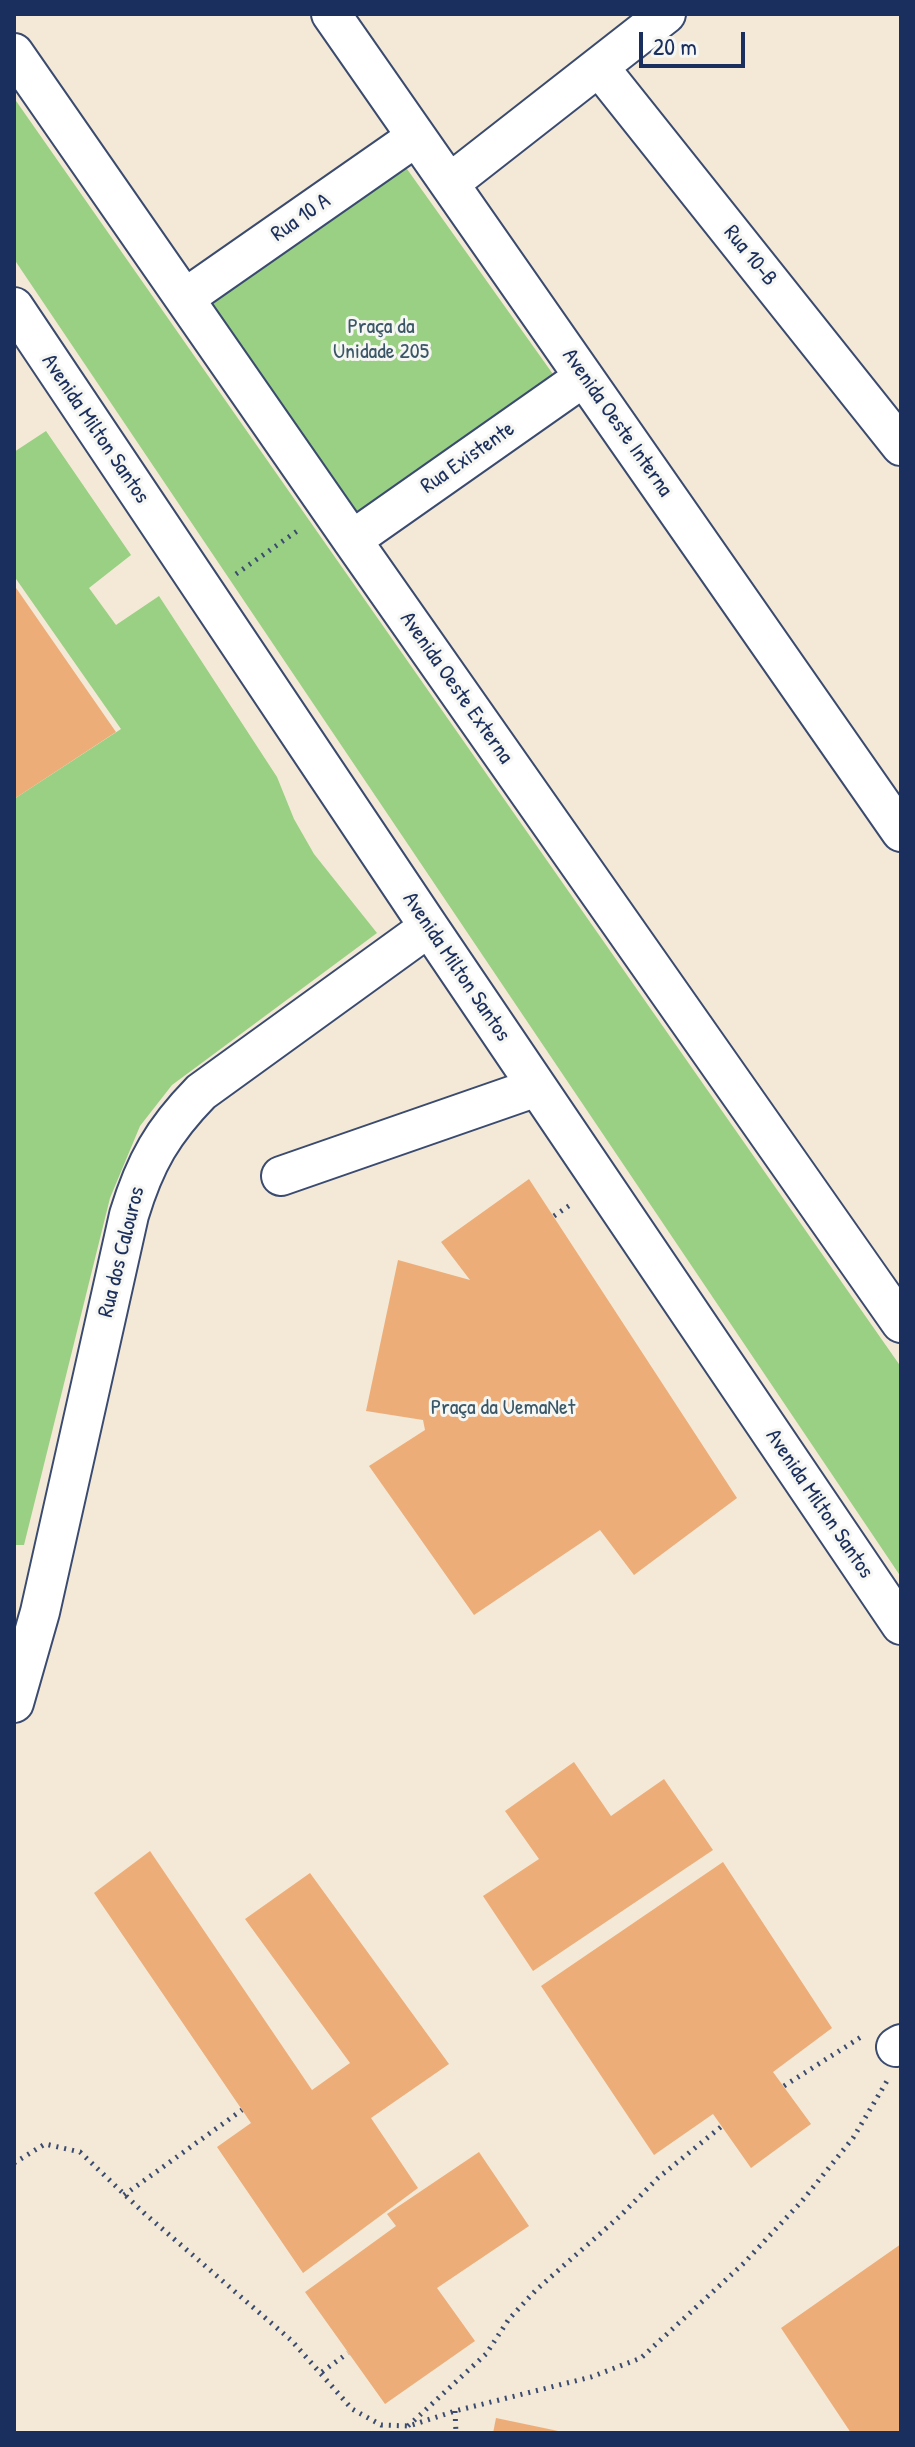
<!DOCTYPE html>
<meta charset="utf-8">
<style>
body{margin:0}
#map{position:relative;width:915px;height:2447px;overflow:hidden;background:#f3e9d6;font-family:"Patrick Hand",sans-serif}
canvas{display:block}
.frame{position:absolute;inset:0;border:16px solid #1b2f5e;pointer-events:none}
.scale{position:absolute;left:639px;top:32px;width:106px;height:36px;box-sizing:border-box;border:4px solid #1b2f5e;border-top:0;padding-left:10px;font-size:24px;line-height:28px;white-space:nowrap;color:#1b2f5e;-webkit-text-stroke:6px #f6f6f2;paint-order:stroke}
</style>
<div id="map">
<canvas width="915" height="2447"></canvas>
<div class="frame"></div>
<div class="scale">20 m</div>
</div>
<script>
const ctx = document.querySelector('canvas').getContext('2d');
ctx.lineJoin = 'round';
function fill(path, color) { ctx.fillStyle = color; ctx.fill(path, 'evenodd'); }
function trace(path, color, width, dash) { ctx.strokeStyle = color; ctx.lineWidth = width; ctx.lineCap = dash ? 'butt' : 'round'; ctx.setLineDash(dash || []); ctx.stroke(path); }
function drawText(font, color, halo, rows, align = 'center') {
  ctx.font = font + ' "Patrick Hand",sans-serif'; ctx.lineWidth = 6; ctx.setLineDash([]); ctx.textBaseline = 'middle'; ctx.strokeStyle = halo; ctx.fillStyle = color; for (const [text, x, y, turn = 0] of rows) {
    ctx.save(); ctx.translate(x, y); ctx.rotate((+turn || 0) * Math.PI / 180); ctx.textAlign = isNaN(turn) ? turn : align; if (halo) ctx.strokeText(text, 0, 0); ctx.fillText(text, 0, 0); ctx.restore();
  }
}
const green = new Path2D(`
 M14 98 901 1367V1577L14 259Z
 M402 162 555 377 360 517 206 301Z
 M46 431 131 555 89 588 116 625 159 596 277 777 294 819 314 854 377 933 172 1085 140 1126 110 1198 24 1545H14V799L121 729 14 576V452Z`);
const building = new Path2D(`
 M14 585 116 732 14 799Z
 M529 1179 737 1498 634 1575 600 1530 474 1615 369 1466 425 1430 423 1420 366 1411 398 1260 470 1280 441 1242Z
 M574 1762 611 1816 664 1779 713 1850 533 1971 483 1896 539 1859 505 1811Z
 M150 1851 312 2090 350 2063 245 1919 310 1873 449 2064 371 2118 418 2188 303 2273 217 2147 251 2123 94 1893Z
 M723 1862 832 2028 773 2072 811 2124 751 2168 713 2114 654 2155 541 1986Z
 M479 2152 529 2226 437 2288 475 2341 385 2404 305 2292 396 2226 387 2214Z
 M901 2244V2433H851L781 2328Z
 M496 2418 563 2432 562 2433H493Z`);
const path = new Path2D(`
 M236 574 300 529
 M554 1216 573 1203
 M784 2086 861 2037
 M14 2163 45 2144 80 2152 144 2213 292 2341 352 2409 381 2425 409 2426 455 2411 591 2377 641 2358 744 2263 802 2201 853 2138 887 2081
 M124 2195 242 2110
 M322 2372 348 2353
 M455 2411 456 2433
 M408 2426 486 2354 509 2319 536 2290 619 2217 658 2178 722 2126`);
const minor = new Path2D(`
 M331 14 901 832
 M14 53 352 540 901 1323
 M599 67 901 446
 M450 183 666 14
 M185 298 416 137
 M14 307 429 927 901 1625
 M352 540 584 377
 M281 1176 537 1087
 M14 1703 40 1612 129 1215C145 1162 163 1131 201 1092L429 927
 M896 2047 901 2044`);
const streetNames = [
 ["Rua 10 A",301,218,-35],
 ["Rua 10-B",750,256,51],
 ["Avenida Oeste Interna",617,423,55],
 ["Avenida Milton Santos",95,429,56],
 ["Rua Existente",468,458,-35],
 ["Avenida Oeste Externa",456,688,55],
 ["Avenida Milton Santos",456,967,56],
 ["Rua dos Calouros",122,1252,-76],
 ["Avenida Milton Santos",819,1504,56]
];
const parkNames = [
 ["Praça da",381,327],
 ["Unidade 205",381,352],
 ["Praça da UemaNet",503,1408]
];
fill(green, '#99d083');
fill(building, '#edad79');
trace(minor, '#3b4b70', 42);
trace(path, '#3b4b70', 5, [2, 6]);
trace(minor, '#fff', 38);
drawText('22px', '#1b2f5e', '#f6f6f2', streetNames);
drawText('22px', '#3a5767', '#f6f6f2', parkNames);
</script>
